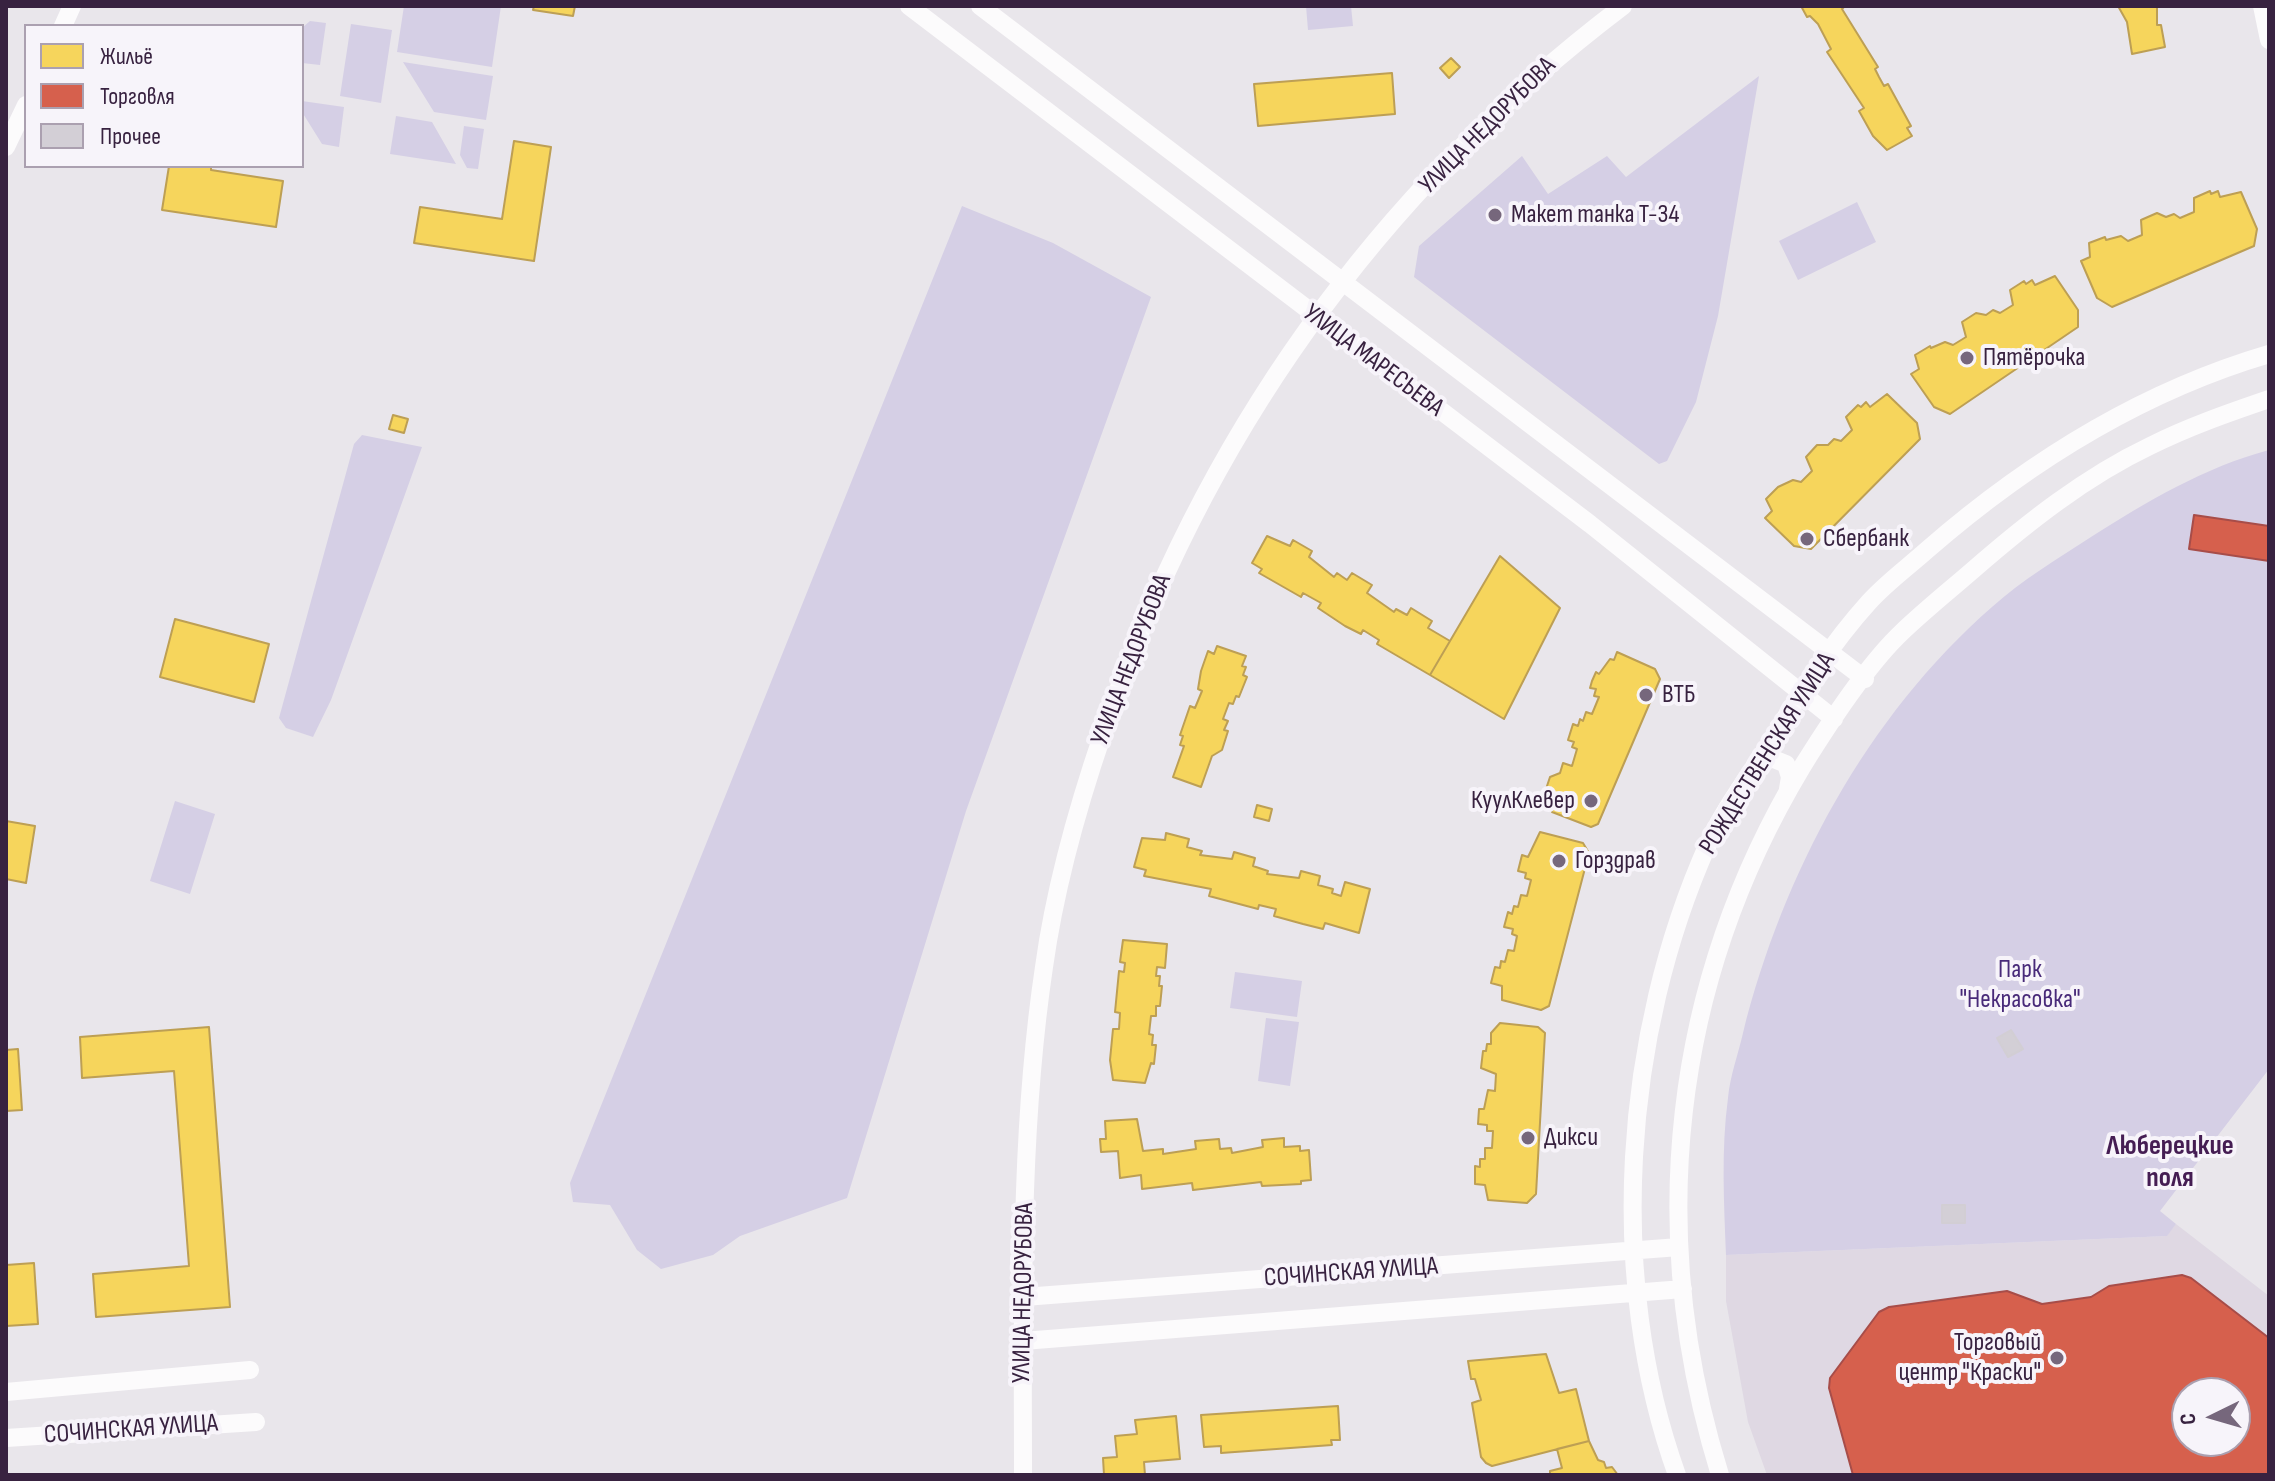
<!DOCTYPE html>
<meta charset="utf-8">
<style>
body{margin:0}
#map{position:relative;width:2275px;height:1481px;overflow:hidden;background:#e9e6eb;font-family:"Sofia Sans Condensed",sans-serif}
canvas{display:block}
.frame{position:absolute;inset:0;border:8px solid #382240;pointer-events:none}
.legend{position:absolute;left:24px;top:24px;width:280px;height:144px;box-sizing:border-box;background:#f7f4fa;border:2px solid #aba0b0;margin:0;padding:10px 14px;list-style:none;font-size:24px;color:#382240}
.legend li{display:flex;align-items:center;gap:16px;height:40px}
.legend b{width:40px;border:2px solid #aba0b0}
.north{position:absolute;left:2171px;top:1377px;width:80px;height:80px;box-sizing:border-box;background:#f7f4fa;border:2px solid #aba0b0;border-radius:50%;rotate:265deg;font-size:22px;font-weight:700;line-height:32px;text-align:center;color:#382240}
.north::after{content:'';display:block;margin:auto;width:28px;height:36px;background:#76677c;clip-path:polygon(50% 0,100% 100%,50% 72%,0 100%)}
</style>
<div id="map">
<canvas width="2275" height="1481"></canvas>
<div class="frame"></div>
<ul class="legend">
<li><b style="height:22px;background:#f6d55c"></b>Жильё</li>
<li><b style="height:22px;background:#d6604d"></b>Торговля</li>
<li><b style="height:22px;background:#d3cfd6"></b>Прочее</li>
</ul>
<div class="north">С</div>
</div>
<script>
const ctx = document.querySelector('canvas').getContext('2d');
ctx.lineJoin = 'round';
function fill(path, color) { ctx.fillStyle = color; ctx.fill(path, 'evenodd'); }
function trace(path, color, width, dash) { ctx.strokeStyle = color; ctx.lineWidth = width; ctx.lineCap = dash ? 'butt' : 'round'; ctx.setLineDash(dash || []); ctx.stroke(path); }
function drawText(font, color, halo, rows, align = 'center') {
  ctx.font = font + ' "Sofia Sans Condensed",sans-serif'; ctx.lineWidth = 8; ctx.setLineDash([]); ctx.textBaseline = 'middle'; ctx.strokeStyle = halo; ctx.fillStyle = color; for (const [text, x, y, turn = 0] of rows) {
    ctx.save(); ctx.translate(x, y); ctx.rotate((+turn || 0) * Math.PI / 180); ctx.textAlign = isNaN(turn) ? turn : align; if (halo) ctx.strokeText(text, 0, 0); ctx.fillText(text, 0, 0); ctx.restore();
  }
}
const built = new Path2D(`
 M2176 1224 2269 1296V1475H1767L1748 1422 1726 1301V1255L2166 1236ZM2187 1393H2235V1441H2187Z`);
const green = new Path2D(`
 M404 6H501L492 67 397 52Z
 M1306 6H1351L1353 26 1308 30Z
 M310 21 326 23 320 65 302 63V28Z
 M351 24 392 30 381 103 340 96Z
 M403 62 493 76 486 120 434 112Z
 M1759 76 1718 316 1696 402 1667 461 1659 464 1414 277 1419 246 1522 156 1548 194 1607 156 1626 177Z
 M302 101 344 107 339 147 322 144 302 112Z
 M396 116 432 122 456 164 390 154Z
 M464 126 484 129 478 169 467 168 460 155Z
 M1857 202 1876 242 1798 280 1779 241Z
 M962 206 1053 243 1151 297 966 811 847 1198 740 1236 713 1255 661 1269 637 1250 610 1205 573 1202 570 1183Z
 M362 435 422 447 331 700 313 737 286 728 279 718 354 444Z
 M2269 450V1069L2160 1211 2176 1224 2167 1236 1726 1255C1724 1203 1721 1150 1728 1098 1730 1076 1738 1055 1743 1033 1783 873 1867 716 1992 607 2022 580 2057 559 2091 537 2146 502 2205 467 2269 450Z
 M175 801 215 814 190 894 150 881Z
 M1235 972 1302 981 1297 1017 1230 1008Z
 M1266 1018 1299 1022 1290 1086 1258 1081Z`);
const homes = new Path2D(`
 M534 6H575L573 16 533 10Z
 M1801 6H1845L1842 9 1878 67 1875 69 1879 77 1884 86 1888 84 1911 126 1907 128 1912 136 1887 150 1873 136 1859 111 1864 108 1827 52 1831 49 1818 24 1810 16 1807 17Z
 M2118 6H2157V25H2161L2165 47 2132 54 2127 22Z
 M1451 58 1460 67 1449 78 1440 68Z
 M1392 73 1395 114 1258 126 1254 84Z
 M514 141 551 147 534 261 414 243 420 207 502 219Z
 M169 166H211V170L283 181 276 227 162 210Z
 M2210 191 2211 194 2218 191 2220 197 2241 192 2257 229 2254 246 2112 307 2097 298 2081 261 2090 257 2089 243 2105 237 2106 240 2121 236 2128 241 2142 235 2141 220 2157 213 2166 217 2174 214 2180 218 2194 212V198Z
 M2055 276 2078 310V327L1950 414 1934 407 1911 374 1919 369 1915 355 1930 346 1931 348 1945 342 1953 345 1966 337 1962 322 1976 313 1986 315 1993 310 2000 313 2013 305 2010 290 2024 281 2026 284 2032 280 2035 285Z
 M1887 394 1917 423 1920 439 1811 549 1794 546 1765 518 1772 511 1766 499 1778 487 1793 480 1801 482 1812 471 1806 457 1817 445H1828L1834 439 1841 441 1852 430 1846 417 1858 405 1861 407 1866 402 1870 407Z
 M393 415 408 419 404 433 389 429Z
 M1267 536 1290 546 1293 540 1312 551 1309 557 1334 577 1337 573 1347 580 1352 573 1372 585 1367 593 1394 612 1396 609 1407 615 1411 608 1432 621 1428 628 1450 641 1430 675 1377 644 1379 640 1363 630 1361 634 1345 626 1318 608 1321 603 1303 593 1301 597 1259 573 1262 569 1252 563Z
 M1500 556 1560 608 1504 719 1430 675Z
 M175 619 269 644 254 702 160 677Z
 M1217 646 1246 656 1242 666 1246 667 1243 675 1247 677 1239 697 1236 696 1233 704 1229 703 1223 719 1228 721 1224 730 1228 731 1222 750 1212 756 1201 787 1173 777 1184 746 1180 745 1183 736 1180 735 1190 706 1195 708 1202 691 1198 689 1201 671 1208 651 1214 654Z
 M1617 652 1655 669 1660 679 1598 824 1591 827 1552 812 1555 795 1545 792 1550 777 1560 773 1563 763 1572 766 1577 749 1572 747 1574 742 1568 740 1573 724 1578 726 1580 719 1583 721 1586 712 1592 714 1599 697 1594 696 1596 689 1590 688 1592 681 1596 672 1599 674 1610 659 1614 660Z
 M1257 805 1272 809 1269 821 1254 817Z
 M6 821 35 826 26 883 6 879Z
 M1540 832 1583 843 1589 853 1549 1006 1541 1010 1502 1000V986L1491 983 1495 967 1500 968 1501 961 1505 962 1508 950 1514 951 1517 936 1512 934 1513 929 1504 927 1508 912 1512 914 1514 906 1518 907 1521 895 1527 896 1531 880 1525 878 1526 873 1518 871 1522 855 1528 857Z
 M1166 833 1189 839 1187 847 1202 851 1200 855 1232 859 1234 852 1255 858 1253 866 1268 871 1267 874 1299 878 1301 871 1320 876 1318 885 1333 889 1332 893 1341 896 1345 882 1370 889 1359 933 1325 923 1323 929 1303 924 1274 916 1276 909 1259 905 1258 909 1209 896 1211 889 1144 876 1146 870 1134 867 1142 838 1165 840Z
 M1123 940 1167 944 1165 968 1157 967 1156 976H1160L1159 986H1162L1160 1006H1156V1016H1151L1149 1034 1153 1035 1152 1045H1156L1154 1064 1151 1063 1145 1083 1113 1080 1110 1060 1113 1029H1119L1120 1013 1115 1012 1119 971 1124 972 1125 963 1120 962Z
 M1500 1023 1538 1027 1545 1033 1536 1194 1527 1203 1488 1200 1485 1185 1475 1184V1166L1480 1167V1159H1485V1148H1492L1493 1131H1487V1125L1478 1124 1479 1109H1484L1488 1090 1495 1091 1496 1074 1481 1068 1483 1051H1486L1487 1044H1491V1033Z
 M209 1027 230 1307 96 1317 93 1274 189 1266 174 1071 82 1078 80 1037Z
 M18 1049 22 1110 6 1111V1050Z
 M1137 1119 1143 1151 1163 1149V1154L1196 1149 1195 1141 1219 1139 1220 1149 1231 1148 1232 1153 1263 1147 1262 1140 1284 1138V1147L1300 1146V1151L1309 1150 1311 1180 1301 1181V1184L1262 1186 1261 1182 1193 1190 1192 1183 1142 1189 1141 1175 1120 1178 1118 1151 1101 1152 1100 1139H1106L1105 1121Z
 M34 1263 38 1324 6 1326V1265Z
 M1546 1354 1559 1393 1576 1389 1589 1441 1492 1466 1486 1463 1481 1457 1472 1403 1481 1400 1475 1379H1471L1468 1361Z
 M1338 1406 1340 1440H1331L1332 1445 1221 1453V1446L1204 1447 1201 1415Z
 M1176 1416 1180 1459 1144 1462 1145 1475H1104L1103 1458 1117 1457 1115 1436 1137 1434 1135 1420Z
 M1589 1441 1598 1460 1604 1462 1606 1468 1612 1467 1618 1475H1550V1471L1562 1468 1557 1449Z`);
const shops = new Path2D(`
 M2194 515 2269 526V561L2189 549Z
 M2182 1275 2191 1278 2269 1338V1475H1853L1829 1388 1830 1378 1879 1312 1889 1307 2007 1291 2042 1304 2091 1297 2109 1286ZM2187 1393H2235V1441H2187Z`);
const building = new Path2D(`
 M2011 1030 2023 1049 2008 1057 1997 1038Z
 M1942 1205H1965V1223H1942Z`);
const minor = new Path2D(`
 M909 6 1590 524 1834 719
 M980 6 1865 679
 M2262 6 2269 40
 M63 26 72 6
 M6 147 26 105
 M1754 768 1771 758 1786 764 1790 777 1788 789
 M1024 1297 1679 1247
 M1023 1341 1683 1289
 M6 1392 250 1370
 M6 1438 256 1422
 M1023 1475C1023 1306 1019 1135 1044 967 1055 887 1077 809 1103 733 1201 440 1376 193 1623 6
 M1677 1475C1606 1278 1623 1034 1708 844 1724 808 1750 775 1771 741 1800 693 1831 644 1869 602 1886 583 1908 567 1927 550 2028 462 2140 392 2269 354
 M1720 1475C1645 1233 1671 985 1802 767 1828 725 1867 665 1902 632 1925 610 1950 590 1973 570 2027 523 2085 477 2150 446 2188 427 2228 413 2269 399`);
const markers = [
 [1495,215,8,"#76677c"],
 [1967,358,8,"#76677c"],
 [1807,539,8,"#76677c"],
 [1646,695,8,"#76677c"],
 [1591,801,8,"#76677c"],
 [1559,861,8,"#76677c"],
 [1528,1138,8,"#76677c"],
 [2057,1358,8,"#76677c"]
];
const streetNames = [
 ["УЛИЦА НЕДОРУБОВА",1488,126,-45],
 ["УЛИЦА МАРЕСЬЕВА",1373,361,37],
 ["УЛИЦА НЕДОРУБОВА",1132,660,-69],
 ["РОЖДЕСТВЕНСКАЯ УЛИЦА",1768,754,-58],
 ["СОЧИНСКАЯ УЛИЦА",1351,1273,-4],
 ["УЛИЦА НЕДОРУБОВА",1024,1293,-89],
 ["СОЧИНСКАЯ УЛИЦА",131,1430,-4]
];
const poiNames = [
 ["Макет танка Т-34",1511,215],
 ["Пятёрочка",1983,358],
 ["Сбербанк",1823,539],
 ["ВТБ",1662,695],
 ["КуулКлевер",1575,801,"right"],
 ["Горздрав",1575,861],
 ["Дикси",1544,1138],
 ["Торговый",2041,1343,"right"],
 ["центр \"Краски\"",2041,1373,"right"]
];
const parkNames = [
 ["Парк",2020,970],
 ["\"Некрасовка\"",2020,1000]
];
const neighbourhoodNames = [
 ["Люберецкие",2170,1147],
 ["поля",2170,1179]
];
fill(built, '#dfd8e3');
fill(green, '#d5cfe5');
fill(homes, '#f6d55c');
trace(homes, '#bd9f54', 2);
fill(shops, '#d6604d');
trace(shops, '#a74d49', 2);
fill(building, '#d3cfd6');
trace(building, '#d2ced4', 2);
trace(minor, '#fcfbfc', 18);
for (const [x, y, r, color] of markers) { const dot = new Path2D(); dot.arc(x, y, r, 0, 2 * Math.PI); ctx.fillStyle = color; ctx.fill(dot); trace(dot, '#f7f4fa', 3); }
drawText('26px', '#382240', '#f7f4fa', streetNames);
drawText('26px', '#382240', '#f7f4fa', poiNames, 'left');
drawText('26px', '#482a79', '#f7f4fa', parkNames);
drawText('bold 28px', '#451d53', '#f7f4fa', neighbourhoodNames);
</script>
